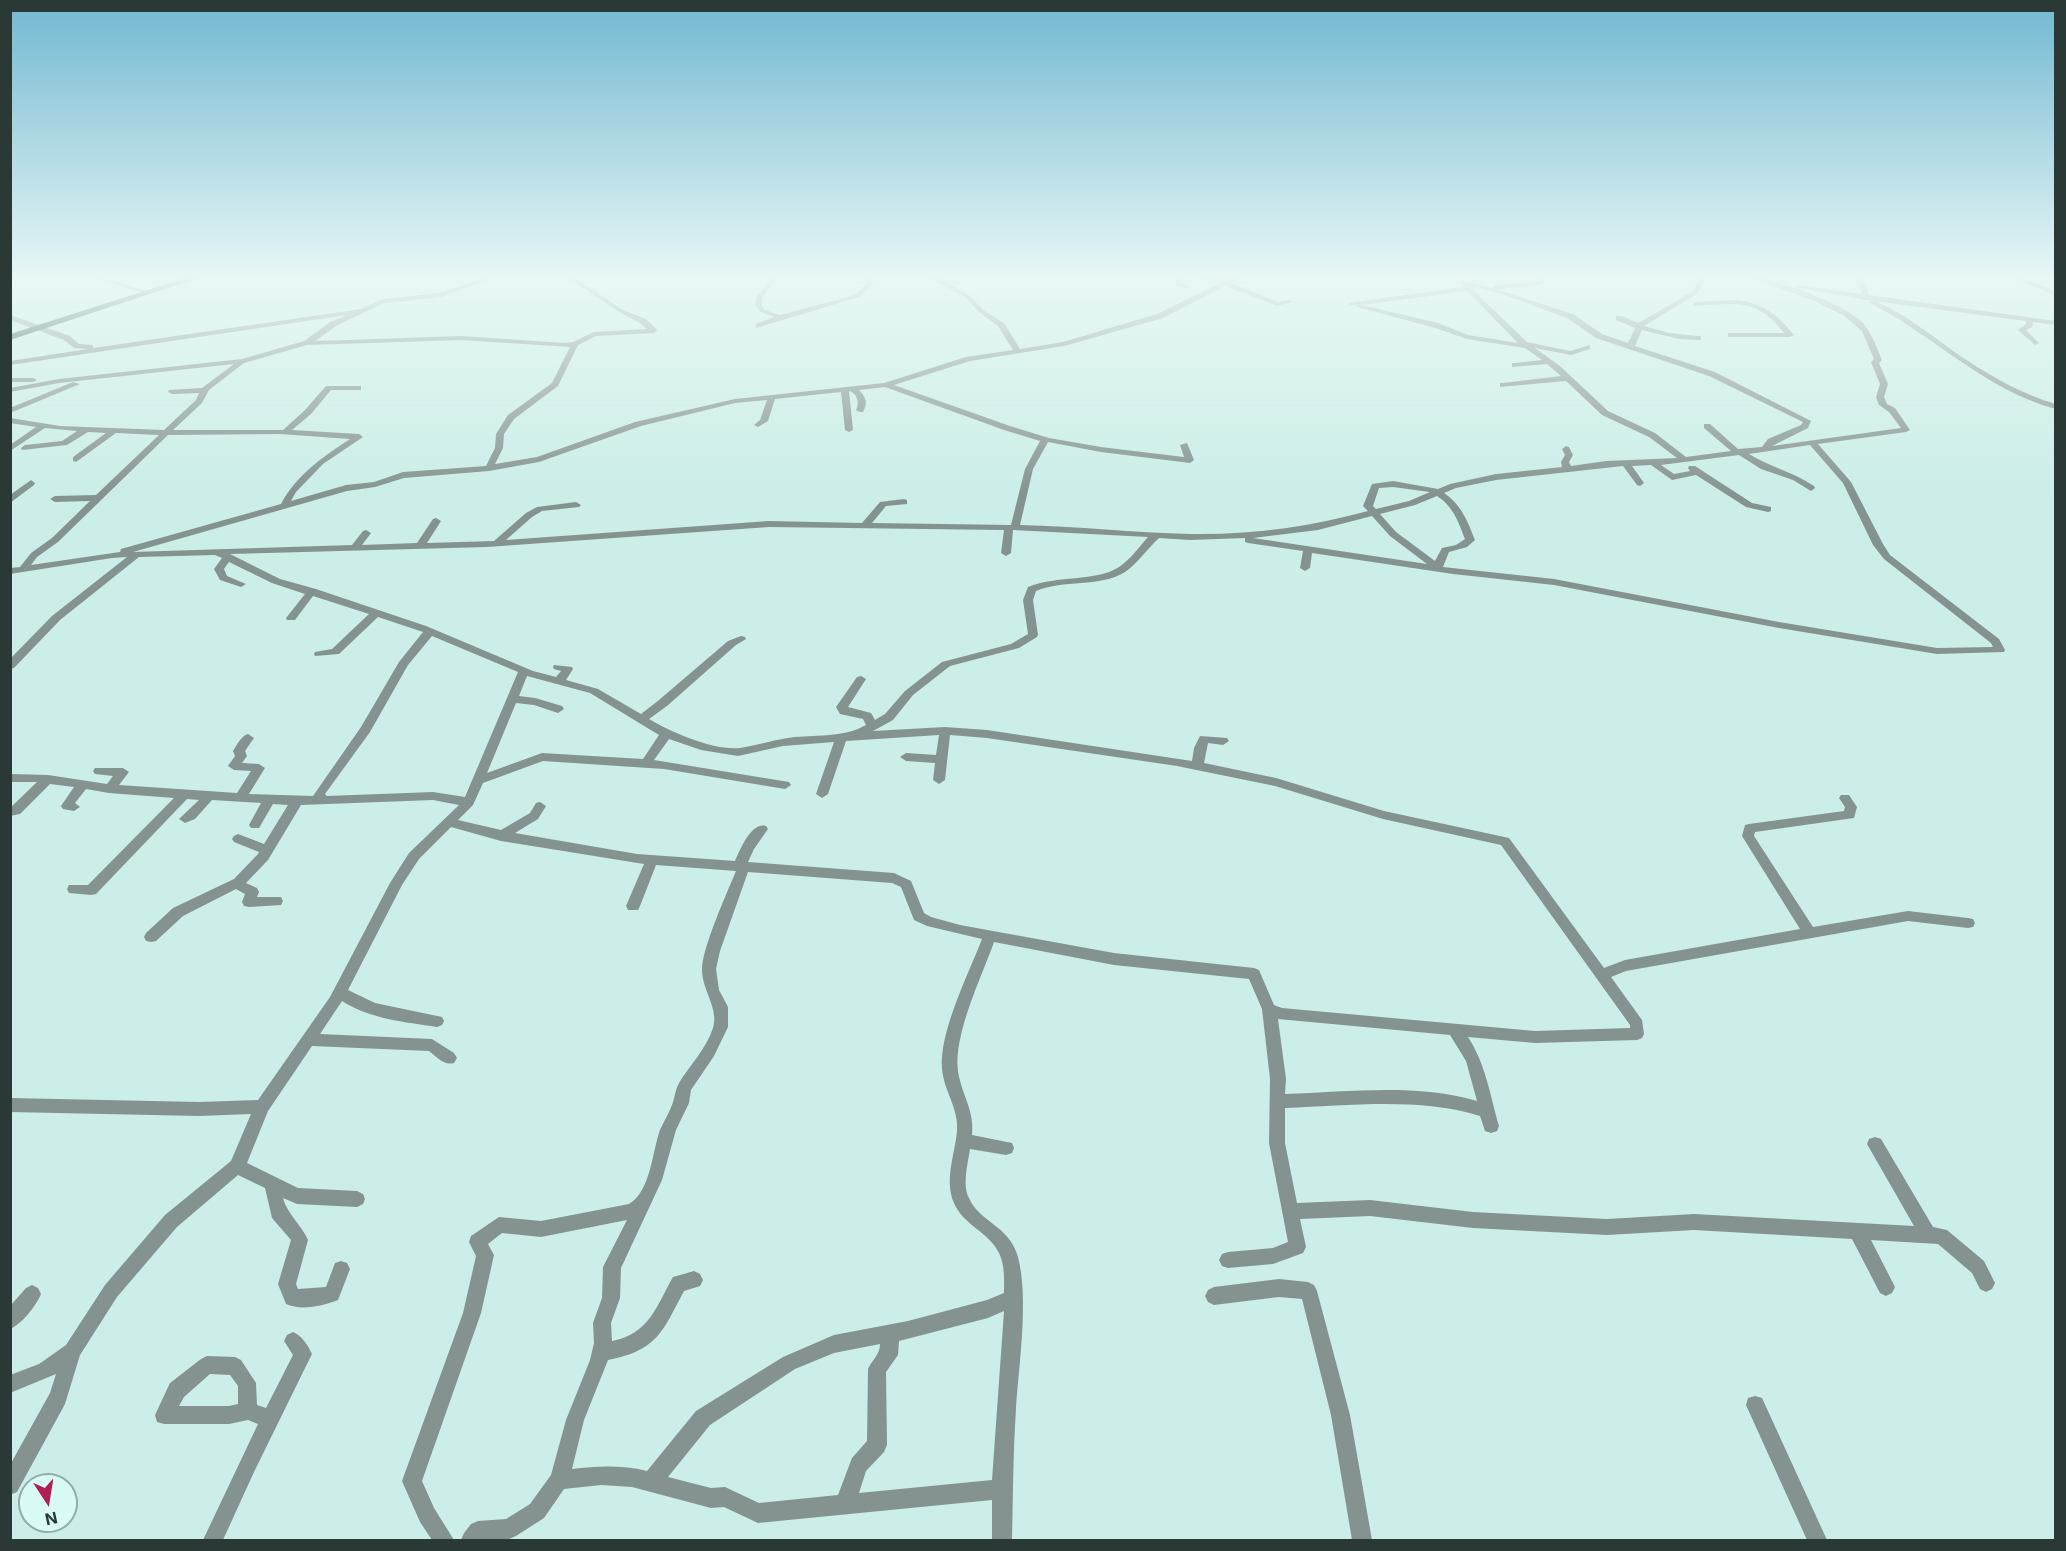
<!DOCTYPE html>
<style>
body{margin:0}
#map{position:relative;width:2066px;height:1551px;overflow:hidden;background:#cbeee8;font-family:Inter,sans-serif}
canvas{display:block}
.frame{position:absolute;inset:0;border:12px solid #2a3836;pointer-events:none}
.north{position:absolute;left:18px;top:1473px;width:60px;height:60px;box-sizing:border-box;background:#d8fbf5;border:2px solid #92ada9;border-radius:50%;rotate:168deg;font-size:16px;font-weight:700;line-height:24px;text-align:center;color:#2a3836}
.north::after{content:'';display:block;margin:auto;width:21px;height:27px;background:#af1f51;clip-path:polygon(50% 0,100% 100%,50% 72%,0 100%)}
</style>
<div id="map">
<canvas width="2066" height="1551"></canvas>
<div class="frame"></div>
<div class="north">N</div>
</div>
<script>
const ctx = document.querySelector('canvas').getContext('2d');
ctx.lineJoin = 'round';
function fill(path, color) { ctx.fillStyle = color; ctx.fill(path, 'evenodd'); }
const minor = new Path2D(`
 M94 278H103L150 292 147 294Z
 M484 278H492L441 297 384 303 336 326 315 341 461 336 565 343 573 342 594 332 647 329 640 323 619 312 568 278H575L623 310 646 319 656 329 657 331 653 333 596 336 578 345 558 386 514 419 504 434 503 448 495 464 537 457 635 422 735 399 884 383 966 357 1013 350 998 326 979 312 965 297 930 278H937L969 295 983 310 1004 323 1020 349 1063 342 1157 314 1224 281 1206 280 1203 278H1238L1231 283 1278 302 1289 300 1292 302 1277 306 1225 286 1163 318 1064 346 970 361 894 385 1010 426 1049 438 1101 447 1184 457 1180 445 1187 443 1194 460 1190 463 1101 452 1048 442 1033 469 1020 525C1077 526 1134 533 1190 534 1252 535 1309 527 1368 511L1363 506 1372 484 1393 481 1438 489 1450 484 1496 474 1562 467 1561 462 1565 455 1562 449 1566 446 1569 447 1573 455 1569 462 1571 466 1606 461 1677 458 1649 437 1602 415 1566 381 1500 387V383H1503L1561 376 1547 364 1512 367V363H1515L1542 360 1525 348 1467 339 1432 327 1357 307 1356 305H1349V303L1463 287 1459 282 1462 280 1492 288 1495 285 1538 281 1540 278H1546L1544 283 1541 285 1496 289 1573 314 1602 334 1628 343 1635 328 1616 320V316H1622L1638 323 1692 292 1700 278H1706L1697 294 1644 326 1669 333 1698 336H1701V340L1679 339 1642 330 1635 346 1715 372 1811 421 1808 428 1772 446 1901 428 1889 412 1879 405 1876 397 1880 384 1871 362 1874 359 1862 331 1843 315 1812 300 1751 278C1773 276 1841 304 1859 319 1871 330 1876 346 1882 360L1879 363 1888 384 1884 397 1887 404 1895 408 1910 430 1906 432 1818 444 1851 482 1883 544 1890 555 1999 639 2005 650 2004 652 1937 654 1779 628 1554 585 1453 574 1312 553 1310 568 1305 571 1300 568 1303 551 1248 543 1245 542V538L1190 540 1159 538C1147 549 1138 563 1125 572 1099 588 1064 579 1036 591L1033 600 1038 635 1037 637 1019 648 950 666 913 695 893 720 873 731 945 727 987 730 1192 761 1194 748 1200 736 1227 738 1229 741 1223 745 1208 743 1204 763 1276 778 1384 811 1509 838 1604 968 1625 960 1800 929 1742 836 1745 825 1749 824 1844 811 1845 807 1839 798 1841 795H1849L1857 807 1854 818 1755 832 1754 836 1813 927 1908 911 1968 918 1973 919 1975 923 1973 927 1968 928 1908 921 1626 971 1611 977 1642 1020 1644 1034 1642 1038 1637 1040 1535 1043 1468 1037C1486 1065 1490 1095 1499 1126L1497 1131 1491 1133 1485 1131 1480 1116C1418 1097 1349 1106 1285 1108V1143L1297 1203 1370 1200 1473 1212 1607 1219 1694 1214 1914 1226 1867 1144 1869 1139 1875 1137 1881 1139 1933 1227 1947 1230 1984 1261 1995 1283 1992 1289 1986 1292 1980 1289 1972 1273 1938 1244 1871 1240 1895 1287 1892 1293 1886 1296 1880 1293 1852 1239 1694 1230 1607 1235 1473 1228 1370 1216 1300 1219 1306 1247 1303 1253 1273 1264 1228 1268 1222 1266 1219 1260 1222 1254 1228 1252 1273 1248 1288 1242 1269 1143 1270 1079 1262 1009 1249 979 1114 965 994 942C982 976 953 1035 958 1071 961 1093 975 1111 972 1135L1012 1143 1014 1148 1012 1153 1006 1155 970 1149C968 1163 962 1185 969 1198 980 1223 1009 1225 1018 1257 1029 1299 1019 1364 1016 1408 1013 1452 1013 1496 1012 1540H992V1500L758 1523 724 1507 711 1508 632 1487 601 1485 564 1489 544 1518 516 1536 509 1539 461 1540 464 1533 471 1524 478 1521 506 1519 530 1504 551 1475 566 1420 590 1360 594 1343 593 1323 602 1298 603 1267 627 1220 541 1237 502 1233 488 1244 494 1255 481 1313 422 1481 434 1508 454 1540H432L420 1522 402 1481 463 1313 476 1256 469 1242 471 1236 499 1217 541 1221 629 1204C651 1191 652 1152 660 1130 664 1121 669 1113 672 1105 675 1098 675 1090 679 1083 690 1065 706 1049 713 1028 719 1009 703 992 702 971 701 950 727 893 736 871L656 865 640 906 638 910H628L626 906 644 864 501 841 451 827 419 859 402 885 348 990 375 1003 442 1017 444 1021 442 1025 437 1027C405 1022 370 1019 342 1001L320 1034 432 1039 454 1053 457 1058 454 1063C444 1066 437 1057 429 1051L312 1046 268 1111 247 1163 298 1188 357 1191 363 1194 365 1199 363 1204 357 1207 297 1204 283 1198C287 1214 301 1224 308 1240L296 1284 298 1289 326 1287 335 1263 341 1261 347 1263 350 1269 338 1300C323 1306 301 1311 286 1304L278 1284 291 1240 272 1218 265 1188 238 1175 177 1227 117 1297 80 1355 65 1404 17 1492 10 1495V1465L50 1393 56 1374 10 1393V1375L39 1364 66 1345 105 1285 165 1215 231 1161 251 1114 199 1116 10 1112V1098L199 1102 258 1100 330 997 390 883 409 853 459 805 433 800 301 805 268 860 246 883 257 888 259 892 257 897H281L283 901 281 905 249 907 244 906 242 902 245 894 236 889 183 916 156 941 151 942 146 941 144 937 146 933 173 908 234 879 258 854 259 852 234 842 232 839 234 836 238 834 264 844 288 805 273 804 259 828H251L249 825 261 803 212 800 195 819 185 823 179 819 199 800 187 799 96 894 91 895 69 893 67 889 69 885H88L174 798 109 793 86 789 75 803 80 807 74 811 63 809 61 806 74 787 50 784 20 814 10 816V808L37 782H10V774L48 775 107 784 113 776 95 774 93 771 95 768H123L129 772 119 785 237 793 251 771 234 770 228 766 235 756 233 751C237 745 241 736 248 734L254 738 245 751 247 756 242 763 259 764 265 768 249 794 313 796 361 727 399 662 423 632 378 617 339 654 315 656 314 654 315 652 332 649 369 614 313 596 295 620H287L286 618 305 594 272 583 229 562 224 569 227 576 246 584 241 587 220 580 214 569 222 558 215 555 139 557 60 620 14 668 10 669V659L52 616 127 557 112 558 10 574V568L20 567 31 553 52 538 90 501 55 502 50 499 55 496 96 495 159 435 116 433 76 462 73 461V457L106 433 88 432 67 445 22 450 21 448 25 445 62 441 77 431 45 428 10 451V445L36 427 10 423V418L60 426 164 430 196 400 199 393 172 394 168 392 169 390 202 388 234 364 59 383 10 392V388L59 379 242 359 304 341 330 322 347 315 10 365V361L88 349 74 348 64 340 10 320V315L70 336 79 344 93 345V348L361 309 383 299 440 293ZM1475 287 1502 294 1567 318 1596 338 1709 376 1803 422 1801 425 1768 439 1762 447 1738 449 1710 424H1704V428L1731 451 1686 457 1655 433 1608 411 1560 366 1535 348 1571 355 1590 349V345L1570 351 1527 342 1473 290ZM1467 291 1518 343 1468 335 1438 323 1362 305ZM461 340 570 347 552 383 508 415 496 434 495 448 486 466 403 472 374 482 346 485 291 501 296 492 323 464 363 437 359 434 292 430 311 414 331 390H361V386H326L305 410 283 430H173L202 403 209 390 244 363 307 345ZM885 387 1004 430 1040 441 1025 469 1011 525 872 523 886 506 907 504V500L904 499 880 502 862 523 769 521 506 540 532 517 542 511 579 507 581 505 576 502 537 507 526 513 494 541 427 543 441 521 436 518 433 519 417 543 362 545 371 533 366 530 363 531 352 545 133 552 347 491 375 487 404 478 489 471 539 462 641 426 735 403 767 400 760 420 754 425 758 427 768 421 775 399 841 392 845 430 849 432 853 430 849 391C857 393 860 403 856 410L860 412H863C868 403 866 397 859 390ZM280 434 350 439C323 457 297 474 281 504L121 549 120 552 31 565 37 557 58 542 168 435ZM1810 445 1843 483 1873 545 1884 559 1991 643 1993 647 1937 648 1779 622 1554 579 1443 567 1449 552 1467 547 1475 540C1468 522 1461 504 1444 493L1456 488 1496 480 1623 466 1637 485 1640 486 1644 483 1632 466 1651 465 1672 480 1696 475 1746 507 1768 512 1771 511V507L1752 503 1695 466H1689L1688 468 1690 471 1674 474 1661 465 1739 455 1761 469 1793 480 1811 491 1815 488 1814 486C1794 472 1770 467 1749 454ZM1393 487 1430 492 1409 501 1376 509 1373 506 1379 488ZM1437 496C1453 506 1459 523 1465 539L1456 545 1442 548 1435 561 1396 532 1380 514 1415 505ZM1372 516 1390 536 1427 564 1253 538 1318 530ZM769 527 1004 530 1001 553 1006 556 1011 553 1013 530 1148 537C1139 547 1131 559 1119 567 1096 582 1057 575 1028 587L1023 600 1028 634 1011 644 942 662 905 691 885 714 875 720 871 713 848 707 866 679 861 676 857 677 836 707 840 714 863 719 866 725C845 737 819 735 795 737 776 739 759 745 740 748 714 751 671 732 649 719L667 706 736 645 746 639 745 637 741 636 728 641 659 700 641 714 598 689 566 680 573 669 572 667 554 665 553 667 554 669 561 671 556 677 533 671 426 626 316 589 280 579 230 554 487 547ZM432 636 518 672 465 797 433 792 327 796 325 794 370 732 408 665ZM527 676 590 693 659 735 643 759 542 753 487 773 516 703 534 705 558 713 564 709 562 706 535 698 519 696ZM939 735 936 755 906 753 900 757 906 761 935 763 933 780 939 784 945 780 950 735 987 738 1177 766 1275 786 1383 819 1501 845 1630 1025V1028L1535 1031 1282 1008 1274 1005 1259 970 1254 968 1114 953 960 925 931 917 924 913 911 881 894 873 748 862 754 849 768 829 766 826C751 822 740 850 735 861L637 854 515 833 538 819 546 806 540 802 536 803 530 813 501 830 458 820 473 805 483 783 543 761 664 769 785 789 791 785 789 782 654 760 669 739 701 750 738 756 783 746 834 742 816 794 822 798 828 794 846 741ZM748 872 892 883 901 887 914 920 927 926 982 939C968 975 939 1032 942 1069 944 1091 959 1109 957 1131 955 1154 944 1180 954 1203 963 1225 989 1232 999 1253 1005 1265 1004 1280 1004 1293L987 1300 908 1321 834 1335 783 1357 696 1411 647 1471C622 1465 598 1466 572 1469L584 1420 608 1360C658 1350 662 1332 684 1291L700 1286 703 1280 700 1274 694 1271 673 1277C656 1307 649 1334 612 1341L611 1323 620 1298 621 1268 662 1180 676 1130 689 1103 691 1090 714 1056 728 1027V1007L719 990 716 969 720 951ZM1278 1019 1450 1035 1466 1061 1477 1101C1417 1083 1348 1092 1285 1094L1286 1079ZM1004 1311 992 1480 859 1493 866 1471 884 1452 887 1445 886 1372 898 1355 899 1341 988 1318ZM880 1344C880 1355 872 1360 868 1369L867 1441 852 1458 838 1495 759 1503 725 1487 711 1488 668 1477 710 1425 795 1369 834 1353Z
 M771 278H777L762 298V305L765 310 780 315 855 295 867 283 868 278H874L872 285 859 297 756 328V324L774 317 761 312 755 305 756 298Z
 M1176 278H1182V283L1191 287 1188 289 1176 285Z
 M1858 278H1864L1869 295 2056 321V325L2033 322 2032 327 2026 330 2039 343 2035 345 2018 330 2026 324V321L1866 300 1794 287 1797 285 1862 294Z
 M2014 278H2022L2056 291V296Z
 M1737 300C1763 303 1778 315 1794 335L1790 337H1728V333H1784C1756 297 1736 304 1695 306L1692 304 1695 302Z
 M1872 300C1906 313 1935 339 1965 359 1992 377 2024 395 2056 404V409C1999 394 1954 355 1906 324 1895 316 1882 310 1870 303L1869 302Z
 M10 378H33L37 380 33 382H10Z
 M73 382 80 384 10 413V408Z
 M31 480 35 483 34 485 10 503V495Z
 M1279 1279 1308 1282 1314 1285 1317 1291 1350 1415 1372 1540H1352L1331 1415 1302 1299 1279 1297 1214 1305 1208 1302 1205 1296 1208 1290 1214 1287Z
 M32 1285 38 1288 41 1294C36 1306 22 1324 10 1329V1306L26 1288Z
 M293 1332C302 1336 308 1345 312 1354L309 1360 254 1472 223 1540H203L258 1424 248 1420 229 1424H164L157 1422 155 1415 170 1383 201 1359 207 1356 235 1357 241 1360 256 1383 257 1405 266 1408 293 1355 284 1341 287 1335ZM210 1374 230 1375 238 1386V1404L229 1406H179L184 1397Z
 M1755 1396 1762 1398 1827 1540H1807L1746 1405 1748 1398Z`);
const trunk = new Path2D(`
 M185 278H198L10 340V334Z`);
fill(minor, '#849390');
fill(trunk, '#284440');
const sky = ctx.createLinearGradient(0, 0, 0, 495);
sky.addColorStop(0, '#72b8d2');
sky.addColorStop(0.56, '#e8f7f5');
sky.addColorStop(1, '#e8f7f500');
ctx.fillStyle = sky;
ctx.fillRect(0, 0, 2066, 495);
</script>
